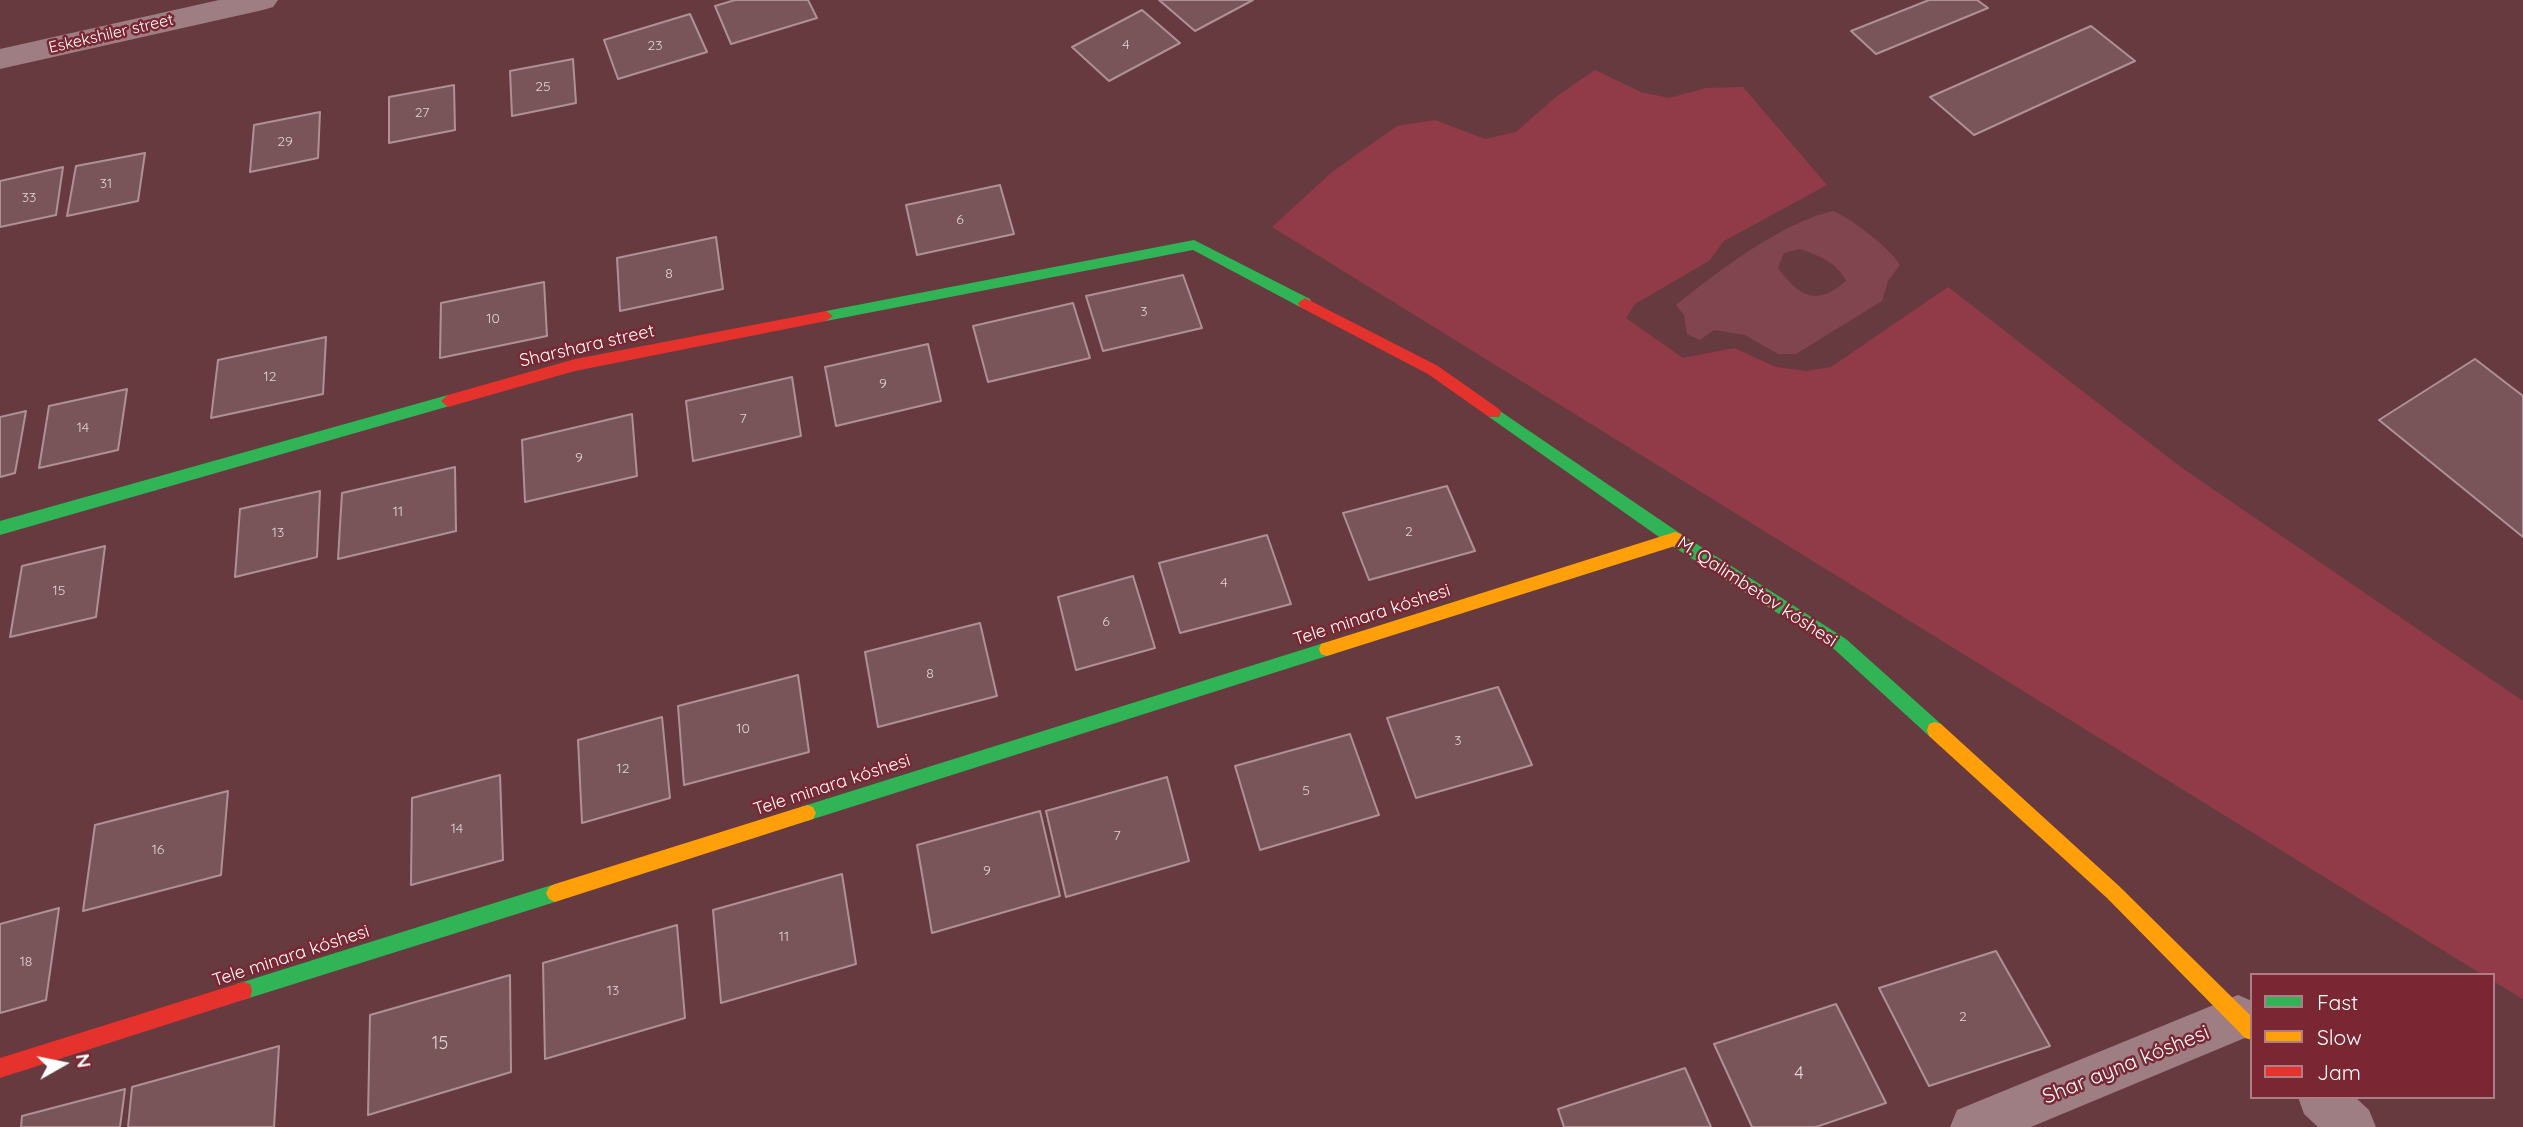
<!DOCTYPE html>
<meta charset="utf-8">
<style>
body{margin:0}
#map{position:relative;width:2523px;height:1127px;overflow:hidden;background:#673a40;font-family:Quicksand,sans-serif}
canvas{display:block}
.legend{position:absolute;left:2250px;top:973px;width:245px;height:126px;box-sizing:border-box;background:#7a2733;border:2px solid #af7d85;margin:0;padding:9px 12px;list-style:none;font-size:21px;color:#fff}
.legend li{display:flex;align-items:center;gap:14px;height:35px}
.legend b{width:35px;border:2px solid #af7d85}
.north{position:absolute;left:28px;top:1029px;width:70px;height:70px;-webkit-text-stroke:5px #7a2733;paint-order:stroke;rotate:81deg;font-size:19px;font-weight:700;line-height:28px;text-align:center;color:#fff}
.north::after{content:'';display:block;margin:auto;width:24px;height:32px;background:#fff;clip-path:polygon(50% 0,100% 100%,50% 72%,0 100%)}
</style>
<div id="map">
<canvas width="2523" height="1127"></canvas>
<ul class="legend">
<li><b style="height:9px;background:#30b455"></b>Fast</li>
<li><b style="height:9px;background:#ff9f0a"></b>Slow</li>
<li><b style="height:9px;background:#e5322d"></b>Jam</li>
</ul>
<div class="north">N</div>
</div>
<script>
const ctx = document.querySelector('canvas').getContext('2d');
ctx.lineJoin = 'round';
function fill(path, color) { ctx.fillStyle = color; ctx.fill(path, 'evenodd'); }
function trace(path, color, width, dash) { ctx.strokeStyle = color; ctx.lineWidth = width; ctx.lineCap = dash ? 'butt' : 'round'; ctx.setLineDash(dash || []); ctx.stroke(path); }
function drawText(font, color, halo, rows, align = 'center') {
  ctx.font = font + ' Quicksand,sans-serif'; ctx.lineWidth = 5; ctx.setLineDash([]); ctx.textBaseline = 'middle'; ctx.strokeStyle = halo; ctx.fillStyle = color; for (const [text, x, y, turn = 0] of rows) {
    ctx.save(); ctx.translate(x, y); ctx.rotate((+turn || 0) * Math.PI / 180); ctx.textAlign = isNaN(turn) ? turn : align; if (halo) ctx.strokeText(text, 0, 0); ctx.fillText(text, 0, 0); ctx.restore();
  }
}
const green = new Path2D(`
 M1595 70 1641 92 1669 98 1706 88 1743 87 1827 185 1724 241 1709 261 1635 304 1626 318 1683 358 1734 348 1776 367 1806 371 1831 367 1948 287 2182 468 2523 701V999L2493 981V975H2483L1272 227 1332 172 1397 126 1435 120 1485 139 1516 132 1557 96Z`);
const water = new Path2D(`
 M1833 211C1851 218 1890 248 1900 265L1888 281 1882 301 1796 354H1778L1745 335 1714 330 1700 340 1687 334 1684 315 1676 305C1717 272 1782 222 1833 211ZM1800 249C1818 255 1838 263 1846 281 1816 307 1800 297 1778 268L1784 253Z`);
const building = new Path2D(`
 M735 0H808L817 18 731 44 715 6Z
 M1159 0H1253L1195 31Z
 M1929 0H1977L1988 8 1876 54 1851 31Z
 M1142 10 1180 43 1109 81 1072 47Z
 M690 14 707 52 618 79 604 40Z
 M2091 26 2135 61 1974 135 1930 97Z
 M573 59 576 103 512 116 510 71Z
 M454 85 455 130 389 143V97Z
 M320 112 318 158 250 172 254 125Z
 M145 153 138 201 67 216 76 166Z
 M63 167 56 215 0 227V181Z
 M1000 185 1014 234 917 255 906 205Z
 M716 237 723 289 620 311 617 258Z
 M1183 275 1202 328 1103 351 1086 296Z
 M544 282 547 336 440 358 441 303Z
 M1073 303 1090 358 988 382 973 326Z
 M326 337 323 394 211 418 218 360Z
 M928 344 941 401 836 426 825 367Z
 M2475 359 2523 396V537L2379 420Z
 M792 377 801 436 693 461 686 401Z
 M127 389 118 450 39 468 49 406Z
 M26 411 15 473 0 477V417Z
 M632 414 637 476 525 502 522 440Z
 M455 467 456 531 338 559 342 493Z
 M1447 486 1475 551 1369 580 1343 513Z
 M320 491 317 557 235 577 240 509Z
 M1267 535 1291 604 1180 633 1159 563Z
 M105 546 96 617 10 637 22 566Z
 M1133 576 1155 648 1076 670 1058 597Z
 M980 623 997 696 878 727 865 652Z
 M798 675 809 752 684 785 678 706Z
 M1498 687 1532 765 1416 798 1387 718Z
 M662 717 670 798 582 823 578 740Z
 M1350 734 1379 815 1260 850 1235 766Z
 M500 775 503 860 411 885 412 798Z
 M1167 777 1189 861 1066 897 1046 811Z
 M228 791 221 875 83 911 95 825Z
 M1040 811 1060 896 932 933 917 845Z
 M842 874 856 964 721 1003 713 910Z
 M59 908 46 1000 0 1013V924Z
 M677 925 685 1018 545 1059 543 963Z
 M1996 951 2050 1046 1929 1086 1879 988Z
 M510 975 511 1072 368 1115 370 1015Z
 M1836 1004 1886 1103 1816 1127H1752L1714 1044Z
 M279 1046 274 1127H128L132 1087Z
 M1685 1068 1711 1127H1564L1558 1109Z
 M125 1089 120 1127H21L22 1116Z`);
const street = new Path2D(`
 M219 0H278L273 7 263 10 0 69V49Z
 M2238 995 2252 1001V1035L2031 1127H1950L1957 1110Z
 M2298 1097H2355L2369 1110 2376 1127H2318L2304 1114Z`);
const fast = new Path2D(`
 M1194 240 1310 299 1312 303 1310 307H1300L1193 250 826 321 819 316 826 311Z
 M448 395 455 401 453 405 0 535V521Z
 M1494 407 1681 534 1846 639 1941 724 1943 730 1941 736 1935 738 1929 736 1834 649 1669 544 1489 417 1487 413Z
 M1327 642 1333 644 1335 649 1333 654 1327 656 807 821 801 819 798 813 801 807 807 805Z
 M555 884 561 887 564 893 561 899 555 902 243 1000 236 998 234 991 236 984 243 982Z`);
const slow = new Path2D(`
 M1675 532 1681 534 1683 539 1681 544 1675 546 1327 656 1321 654 1319 649 1321 644 1327 642Z
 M1935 722 1941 724 2119 886 2252 1017V1040L2245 1038 2107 898 1929 736 1927 730 1929 724Z
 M807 805 813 807 816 813 813 819 807 821 555 902 549 899 546 893 549 887 555 884Z`);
const jam = new Path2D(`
 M1305 298 1438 366 1499 409 1501 413 1499 417H1489L1428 374 1300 307 1298 303Z
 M826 311 833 316 826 321 575 371 448 407 441 401 448 395 575 359Z
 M243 982 250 984 252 991 250 998 243 1000 0 1078V1058Z`);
const numberNames = [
 ["4",1126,45],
 ["23",655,46],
 ["25",543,87],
 ["27",422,113],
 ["29",285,142],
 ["31",106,184],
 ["33",29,198],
 ["6",960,220],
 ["8",669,274],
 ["3",1144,312],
 ["10",493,319],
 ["12",270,377],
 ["9",883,384],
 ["7",743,419],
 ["14",83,428],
 ["9",579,458],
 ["11",398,512],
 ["2",1409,532],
 ["13",278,533],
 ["4",1224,583],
 ["15",59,591],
 ["6",1106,622],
 ["8",930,674],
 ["10",743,729],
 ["3",1458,741],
 ["12",623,769],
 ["5",1306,791],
 ["14",457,829],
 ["7",1117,836],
 ["16",158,850],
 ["9",987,871],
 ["11",784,937],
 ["18",26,962],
 ["13",613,991],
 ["2",1963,1017]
];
const farStreetnames = [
 ["Eskekshiler street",111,34,-13]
];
const streetNames = [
 ["Sharshara street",587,346,-13],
 ["M. Qalimbetov kóshesi",1757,592,33],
 ["Tele minara kóshesi",1372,615,-18],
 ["Tele minara kóshesi",832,785,-18],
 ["Tele minara kóshesi",291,956,-18]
];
const nearNumbernames = [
 ["15",440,1044],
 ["4",1799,1074]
];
const nearStreetnames = [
 ["Shar ayna kóshesi",2126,1065,-22]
];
fill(green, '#913b49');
fill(water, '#80454e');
fill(building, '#79555a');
trace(building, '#ad9196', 2);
fill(street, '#9e7e83');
fill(fast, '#30b455');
fill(slow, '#ff9f0a');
fill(jam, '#e5322d');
drawText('14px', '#ded4d6', null, numberNames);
drawText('16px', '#fff', '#7a2733', farStreetnames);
drawText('18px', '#fff', '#7a2733', streetNames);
drawText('18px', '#ded4d6', null, nearNumbernames);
drawText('21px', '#fff', '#7a2733', nearStreetnames);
</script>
